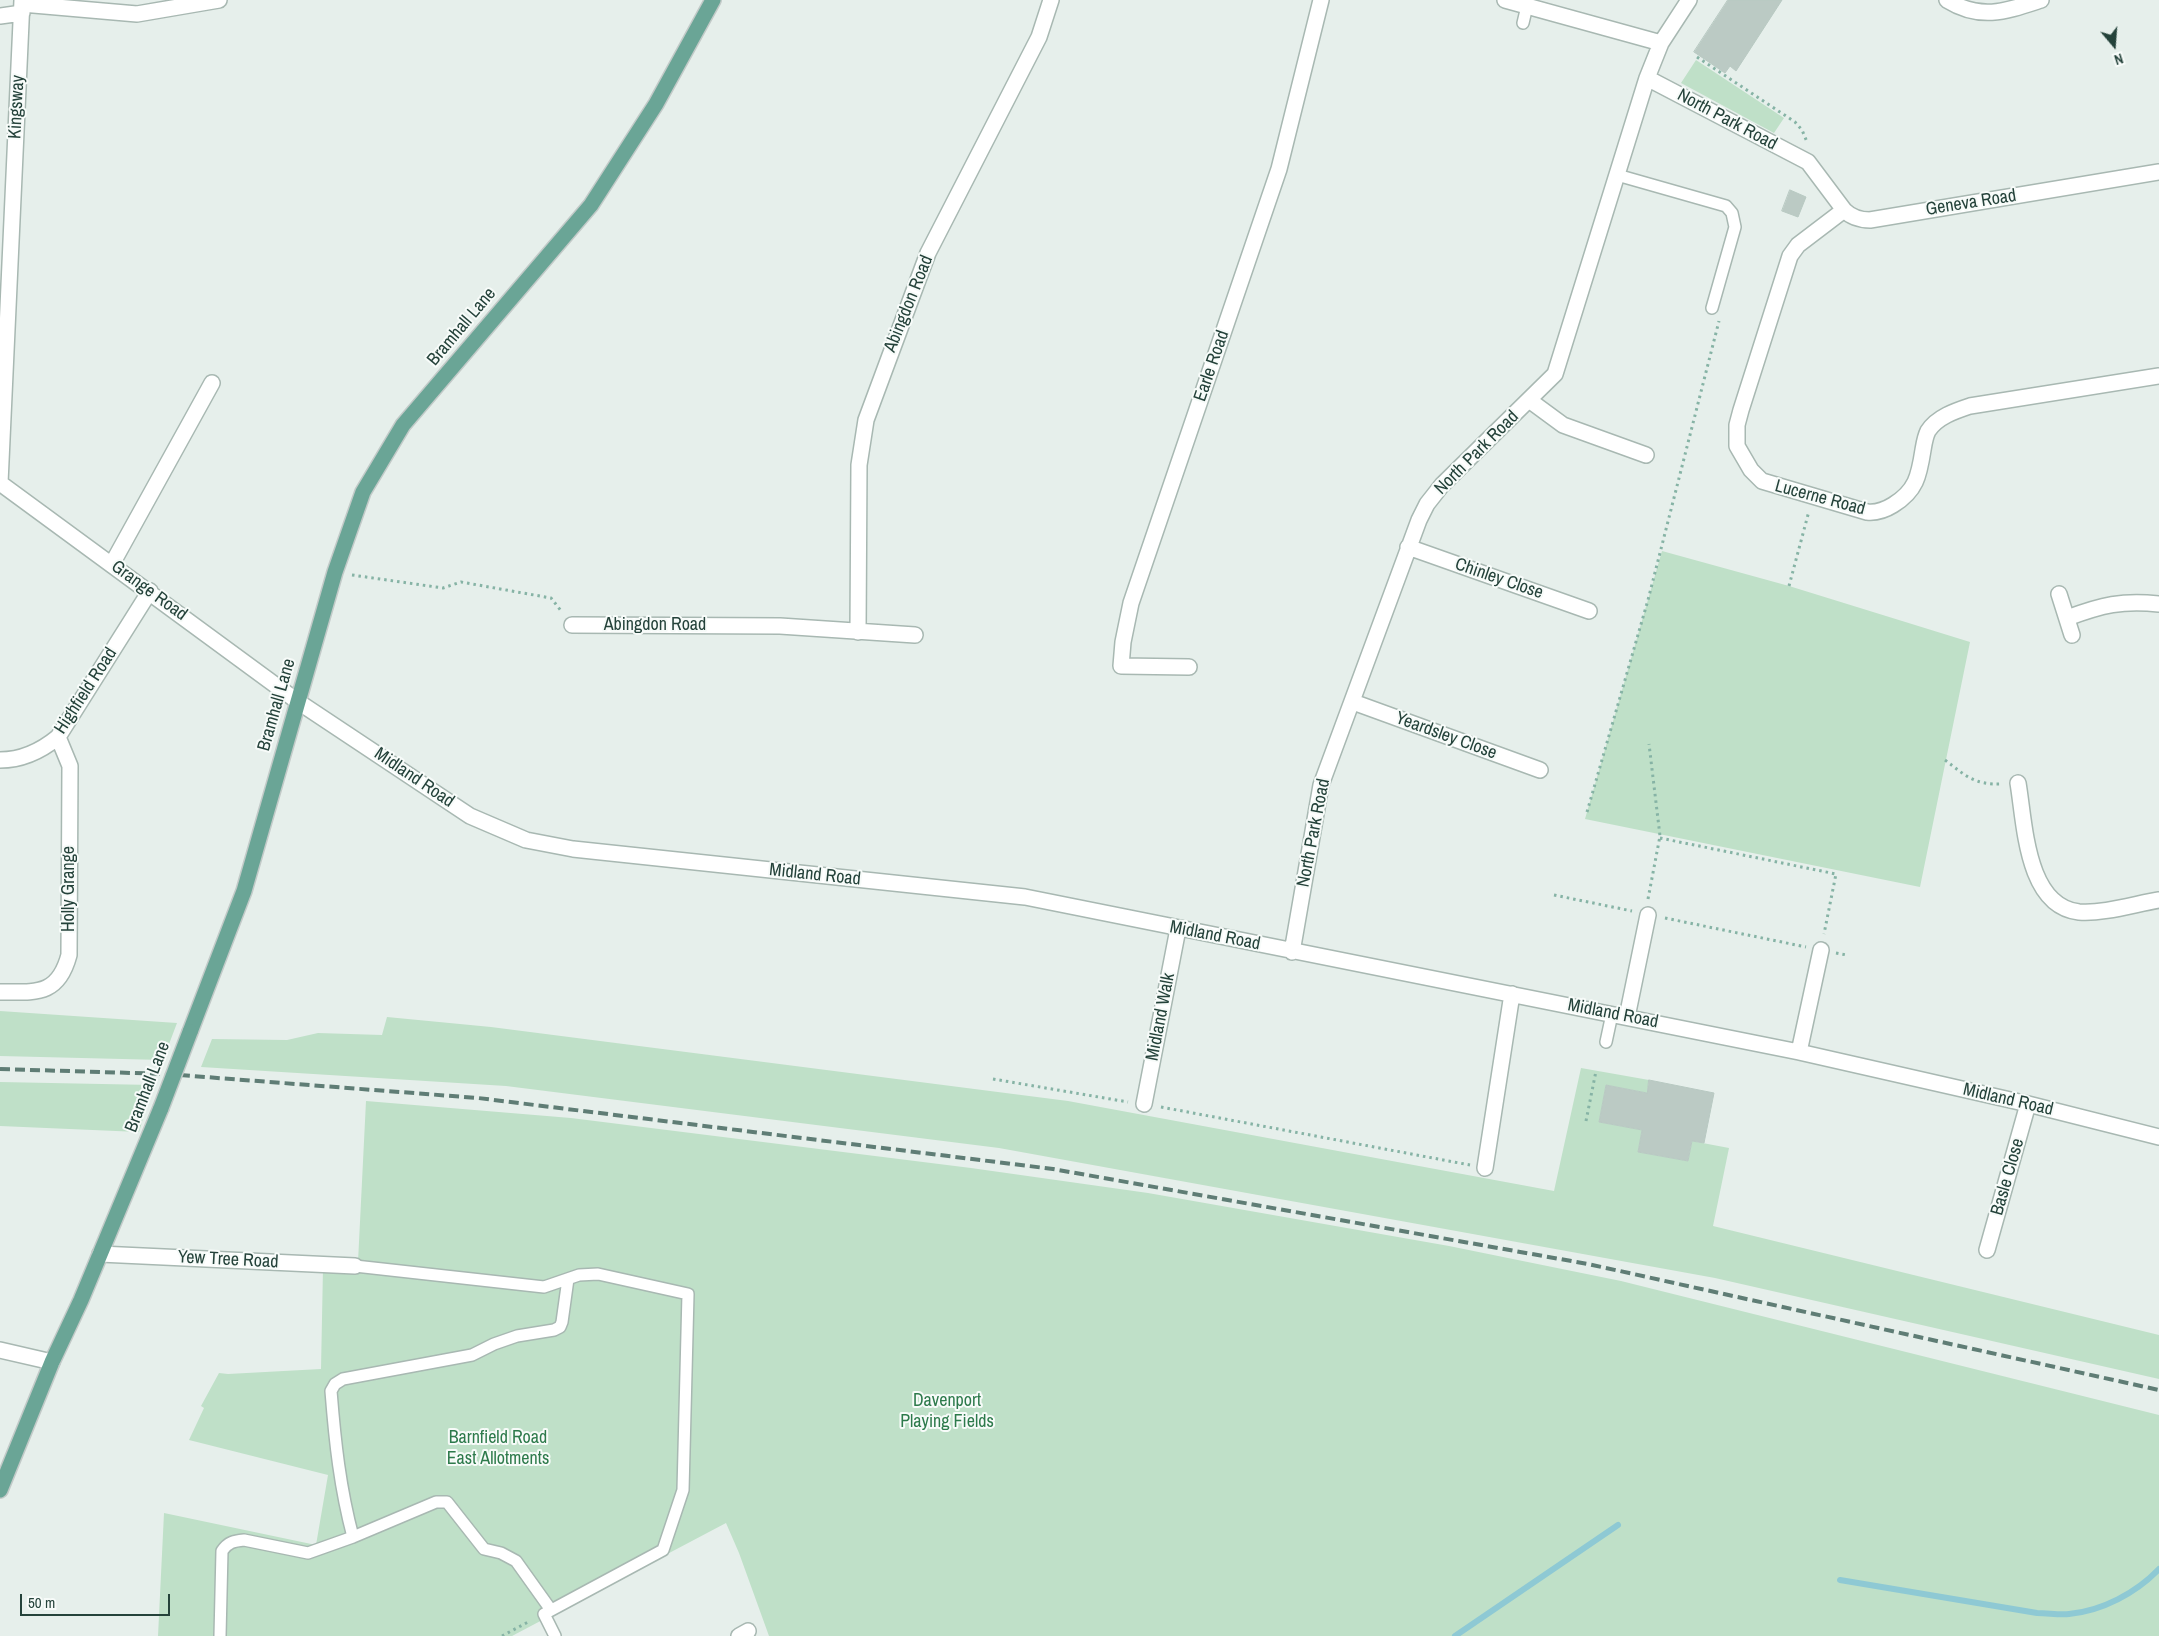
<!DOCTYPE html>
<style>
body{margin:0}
#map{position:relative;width:2159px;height:1636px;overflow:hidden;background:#e6efeb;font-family:"Archivo Narrow",sans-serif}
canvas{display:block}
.north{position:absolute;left:2089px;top:20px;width:50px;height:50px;-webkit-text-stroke:4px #f7fbf9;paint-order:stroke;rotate:162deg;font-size:14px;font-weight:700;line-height:20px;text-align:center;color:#24423a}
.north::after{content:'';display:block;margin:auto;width:18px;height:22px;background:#24423a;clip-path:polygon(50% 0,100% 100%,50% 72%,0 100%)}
.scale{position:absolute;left:20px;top:1594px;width:150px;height:22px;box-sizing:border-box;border:2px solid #24423a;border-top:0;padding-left:6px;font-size:15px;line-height:18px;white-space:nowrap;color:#24423a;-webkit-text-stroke:4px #f7fbf9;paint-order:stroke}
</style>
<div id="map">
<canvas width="2159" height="1636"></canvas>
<div class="north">N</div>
<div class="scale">50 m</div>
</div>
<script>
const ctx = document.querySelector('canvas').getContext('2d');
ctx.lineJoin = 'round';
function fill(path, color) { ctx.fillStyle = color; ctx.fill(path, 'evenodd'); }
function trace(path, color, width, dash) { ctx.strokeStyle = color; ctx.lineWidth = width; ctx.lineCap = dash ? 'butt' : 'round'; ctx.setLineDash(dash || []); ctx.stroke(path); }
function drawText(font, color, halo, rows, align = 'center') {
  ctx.font = font + ' "Archivo Narrow",sans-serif'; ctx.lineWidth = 4; ctx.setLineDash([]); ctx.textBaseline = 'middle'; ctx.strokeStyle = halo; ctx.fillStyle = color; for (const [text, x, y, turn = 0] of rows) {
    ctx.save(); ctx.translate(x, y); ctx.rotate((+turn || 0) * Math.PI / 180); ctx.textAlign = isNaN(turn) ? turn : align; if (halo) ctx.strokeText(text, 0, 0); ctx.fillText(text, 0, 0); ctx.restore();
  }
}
const green = new Path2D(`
 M1696 60 1784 118 1774 133 1681 83Z
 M1662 551 1789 586 1970 642 1920 887 1585 819Z
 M0 1012V1011L177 1023 163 1060 0 1056Z
 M387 1017 491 1027 1068 1101 1554 1191 1581 1068 1649 1080 1647 1093 1606 1085 1599 1122 1642 1130 1638 1152 1688 1161 1692 1141 1729 1148 1713 1226 2159 1335V1379L1715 1278 999 1148 506 1086 201 1067 212 1039 287 1040 318 1033 382 1035Z
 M0 1082 153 1085 139 1132 0 1126Z
 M366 1101 571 1118 971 1168 1148 1193 1449 1246 1621 1281 2159 1415V1636H769L739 1553 726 1523 512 1636H158L164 1513 316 1545 328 1475 189 1440 204 1408 201 1406 219 1373 228 1374 321 1369 323 1268 358 1262Z`);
const stream = new Path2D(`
 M1840 1580 2037 1613C2048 1613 2059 1615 2069 1614 2102 1611 2136 1593 2159 1569
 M1455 1636 1618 1525`);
const building = new Path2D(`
 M1728 0H1782L1736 71 1730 66 1725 73 1694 52Z
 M1790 190 1806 197 1798 217 1782 211Z
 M1649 1080 1714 1093 1704 1143 1692 1141 1688 1161 1638 1152 1642 1130 1599 1122 1606 1085 1647 1093Z`);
const path = new Path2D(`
 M1697 57 1795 122 1802 130 1807 142
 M352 575 443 588 461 582 551 598 562 612
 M1789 586 1809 511
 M1945 760C1966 776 1974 785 2002 784
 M1587 812 1648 600 1719 321
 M1660 838 1836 874 1824 934
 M1554 895 1632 911
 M1648 899 1660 836 1649 744
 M1665 918 1806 947
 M1836 953 1847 955
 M993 1079 1128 1102
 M1161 1107 1470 1165
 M1586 1121 1596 1071
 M502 1636 530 1621`);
const service = new Path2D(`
 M1523 23 1527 6
 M1617 175 1726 206 1732 213 1735 227 1712 308
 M1606 1042 1612 1014
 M355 1266 544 1287 579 1275 598 1274 688 1294 683 1490 663 1550 544 1614 555 1636
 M551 1610 516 1561 501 1553 484 1549 447 1502H436L353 1537C340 1488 335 1442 331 1391L335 1384 343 1379 472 1355 494 1344 517 1336 554 1330 560 1327 562 1322 568 1279
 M220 1636 222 1551C228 1542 234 1541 244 1540L308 1553 353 1537`);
const minor = new Path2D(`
 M1505 0 1661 43
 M1947 0C1981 21 2007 11 2041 0
 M22 4 137 14 219 0
 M0 16 22 13
 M1647 78 1808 162 1844 210C1851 217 1860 220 1870 220L2159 172
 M1844 210 1798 245 1790 256 1741 410 1737 425V446L1751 470 1762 481 1867 512C1877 513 1885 510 1893 505 1916 491 1919 476 1923 450 1924 444 1925 437 1928 431 1937 417 1955 411 1970 406L2159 376
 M1529 400 1563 425 1646 455
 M0 483 297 701 470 816 526 840 573 849 1025 897 1799 1052 2028 1104 2159 1137
 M0 483 22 0
 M1408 547 1589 611
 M112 564 212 383
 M2059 594 2072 635
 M2067 618C2102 605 2122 600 2159 604
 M572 625 780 626 915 635
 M858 632 859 465 866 420 928 253 1039 37 1051 0
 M1189 667 1121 666 1123 642 1131 603 1279 169 1321 0
 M1353 702 1540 770
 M0 760C23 760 41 751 58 737L150 591
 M2018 783C2025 824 2026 906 2079 912 2103 914 2135 904 2159 900
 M1292 952 1321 785 1419 520 1427 504 1442 485 1555 374 1647 78 1661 43 1689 0
 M0 992C36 992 58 996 69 955L70 766 58 737
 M1627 1017 1648 915
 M1799 1052 1821 950
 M1144 1104 1178 929
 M1485 1168 1512 994
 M1987 1250 2028 1104
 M100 1254 355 1266
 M0 1350 52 1362
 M739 1636 748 1631`);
const primary = new Path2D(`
 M190 1032 244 891 335 572 363 492 403 425 591 205 656 104 713 0
 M0 1490 52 1362 81 1300 161 1108`);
const rail = new Path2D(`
 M0 1069 166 1074 478 1098 1053 1169 1588 1264 2159 1390`);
const primaryBridge = new Path2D(`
 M161 1108 190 1032`);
const streetNames = [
 ["Kingsway",17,107,-87],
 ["North Park Road",1727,120,28],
 ["Geneva Road",1971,203,-9],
 ["Abingdon Road",909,304,-68],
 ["Bramhall Lane",462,327,-50],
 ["Earle Road",1212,366,-71],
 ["North Park Road",1477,453,-45],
 ["Lucerne Road",1820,498,15],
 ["Chinley Close",1499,579,19],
 ["Grange Road",149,591,36],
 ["Abingdon Road",655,625],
 ["Highfield Road",86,691,-57],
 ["Bramhall Lane",277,705,-74],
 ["Yeardsley Close",1446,736,20],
 ["Midland Road",414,778,34],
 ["North Park Road",1314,833,-79],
 ["Midland Road",815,875,6],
 ["Holly Grange",69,889,-90],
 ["Midland Road",1215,936,11],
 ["Midland Road",1613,1014,11],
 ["Midland Walk",1161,1017,-79],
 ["Bramhall Lane",148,1087,-69],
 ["Midland Road",2008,1100,13],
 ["Basle Close",2008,1177,-74],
 ["Yew Tree Road",228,1260,3]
];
const parkNames = [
 ["Davenport",947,1401],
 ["Playing Fields",947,1422],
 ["Barnfield Road",498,1438],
 ["East Allotments",498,1459]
];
fill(green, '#bfe0c8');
trace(stream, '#8ec9d4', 6);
fill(building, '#bbcac4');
trace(building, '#b8c9c2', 1);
trace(service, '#a8b8b2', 14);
trace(minor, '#a8b8b2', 18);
trace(primary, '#c2cac8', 18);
trace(path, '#86b3a5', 3, [2.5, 4]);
trace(service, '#fff', 11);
trace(minor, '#fff', 15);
trace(primary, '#6aa596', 15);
trace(rail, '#5f7d75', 4, [10, 5]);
trace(primaryBridge, '#c2cac8', 18, []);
trace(primaryBridge, '#6aa596', 15);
drawText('18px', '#24423a', '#f7fbf9', streetNames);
drawText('18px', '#2d7a4b', '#f7fbf9', parkNames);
</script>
